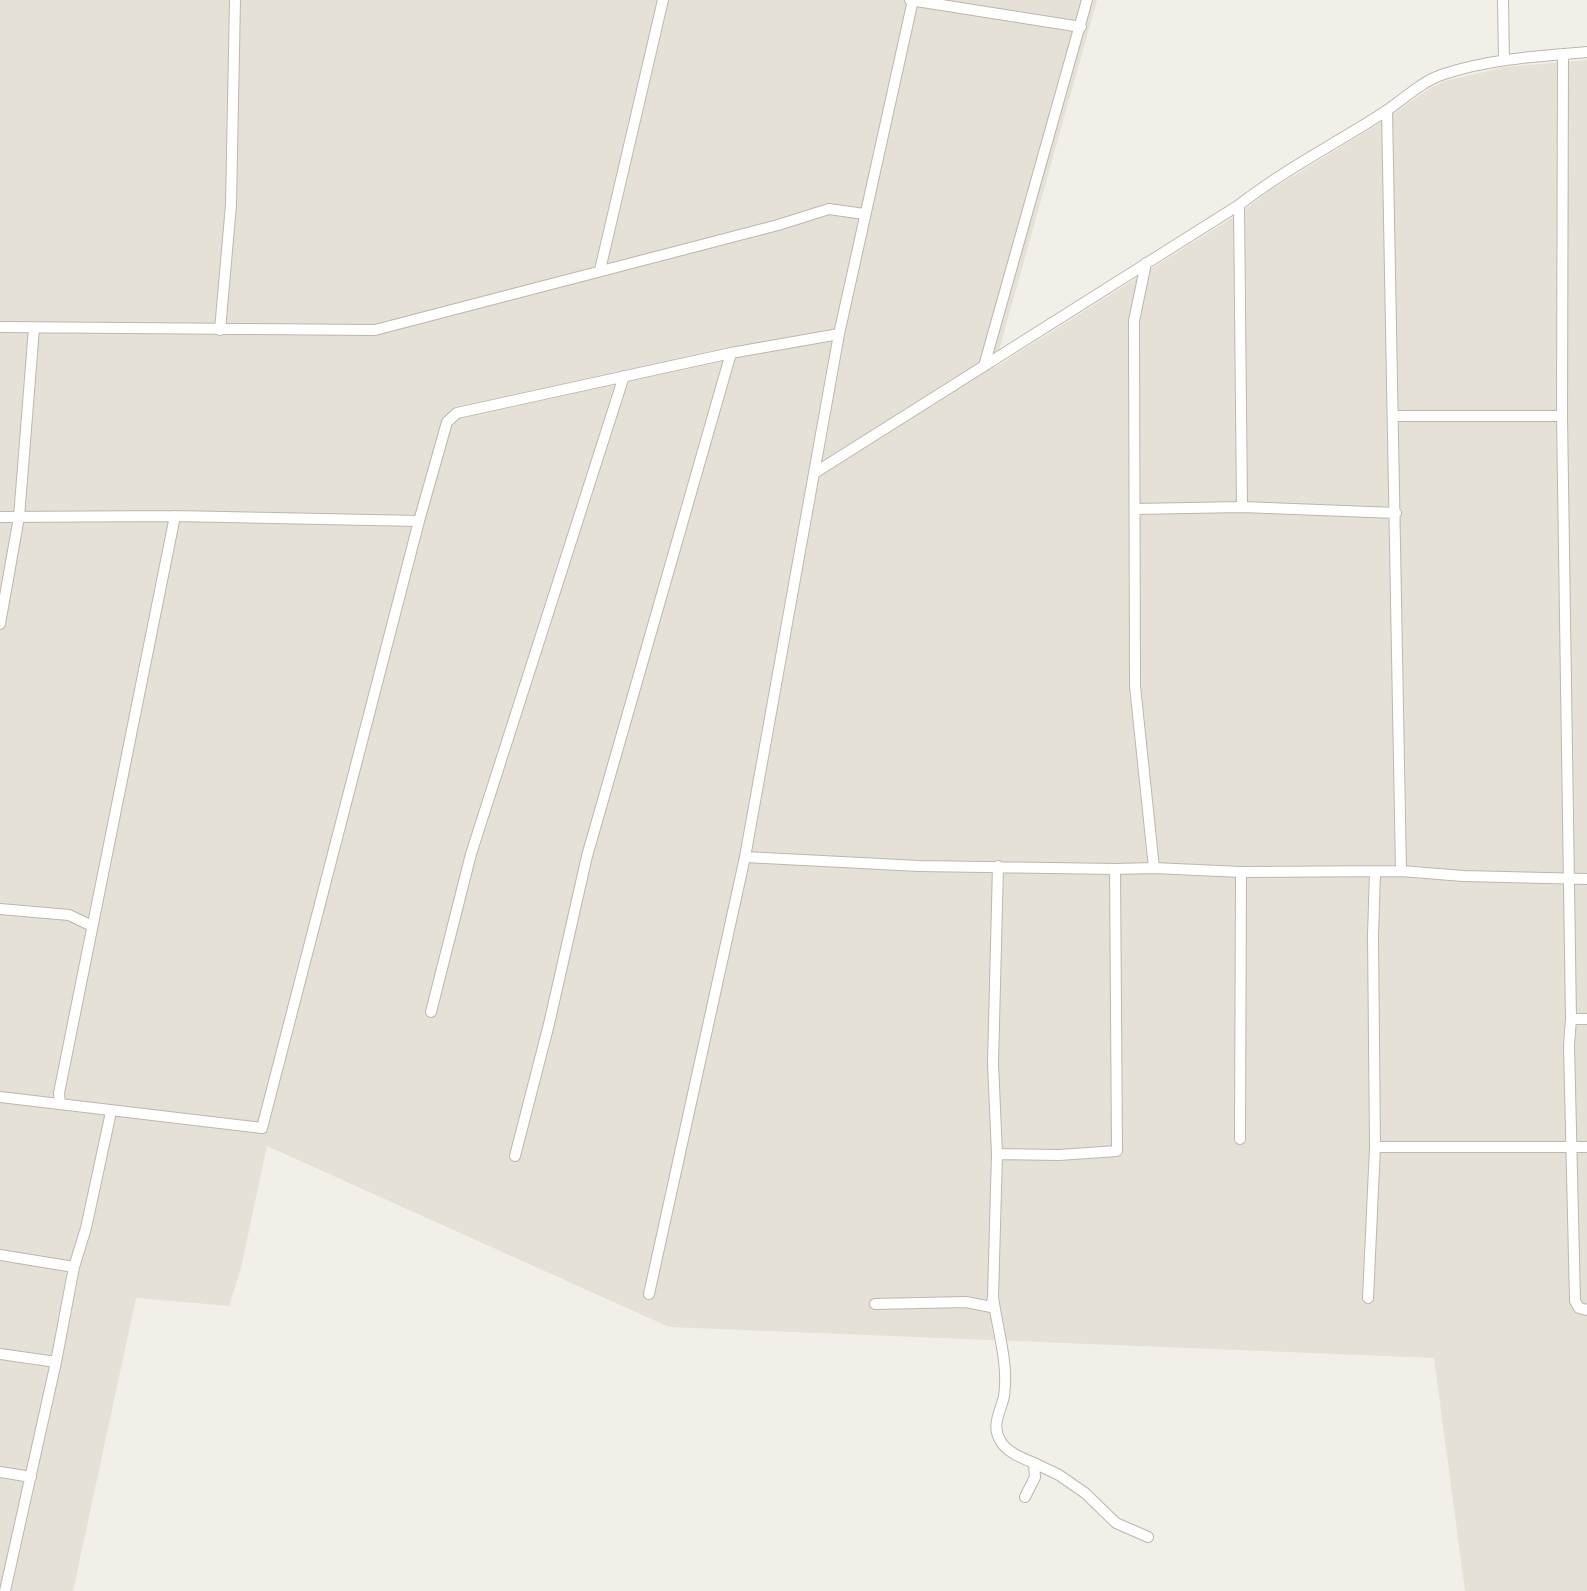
<!DOCTYPE html>
<style>
body{margin:0}
canvas{display:block;background:#f2efe8}
</style>
<canvas width="1587" height="1591"></canvas>
<script>
const ctx = document.querySelector('canvas').getContext('2d');
ctx.lineJoin = 'round';
function fill(path, color) { ctx.fillStyle = color; ctx.fill(path, 'evenodd'); }
function trace(path, color, width, dash) { ctx.strokeStyle = color; ctx.lineWidth = width; ctx.lineCap = dash ? 'butt' : 'round'; ctx.setLineDash(dash || []); ctx.stroke(path); }
const residential = new Path2D(`
 M0 0H1097L994 368 1243 211 1272 189 1391 116 1430 88 1445 81 1505 67 1587 60V1591H1465L1434 1358 669 1327 267 1146 241 1268 229 1306 136 1298 73 1591H0Z`);
const street = new Path2D(`
 M910 0 1081 27
 M1503 0 1504 60
 M1387 110 1401 871
 M1239 205 1242 507
 M1146 263 1134 321 1135 686 1154 868
 M600 270 663 0
 M0 327 375 330 778 225 829 209 864 214
 M220 330 231 205 235 0
 M984 366 1087 0
 M1394 416H1562L1571 1019 1569 1045 1575 1301 1579 1308 1587 1310
 M1562 416 1563 54
 M816 472 1239 205C1285 169 1337 143 1386 111 1405 98 1422 81 1444 74 1490 59 1539 56 1587 52
 M1136 509 1242 507 1396 513
 M0 517 175 516 419 521
 M0 624 19 517 34 328
 M745 857 919 866 1115 869 1154 868 1241 872 1401 871 1463 876 1587 879
 M0 909 69 915 92 926
 M431 1012 471 854 624 376
 M1571 1019H1587
 M0 1097 262 1128 419 521 447 422 457 413 731 353 839 334
 M60 1104 59 1093 175 516
 M1240 1139 1241 872
 M1375 1147H1587
 M997 1154 1059 1155 1117 1151 1115 869
 M515 1156 549 1024 587 856 731 353
 M0 1255 74 1267
 M649 1294 745 857 839 334 913 0
 M993 1297 997 1154 993 1063 998 866
 M1368 1298 1375 1147 1373 935 1375 872
 M875 1304 966 1302 991 1307 993 1297C997 1328 1009 1364 1004 1396 1001 1411 991 1425 1000 1440 1006 1452 1022 1458 1034 1463L1035 1477 1025 1497
 M0 1354 56 1362
 M1034 1463 1059 1475 1085 1493 1116 1523 1148 1537
 M0 1472 31 1477
 M5 1591 56 1362 74 1267 86 1228 111 1112`);
fill(residential, '#e6e1d7');
trace(street, '#bdb7ac', 12);
trace(street, '#fff', 10);
</script>
